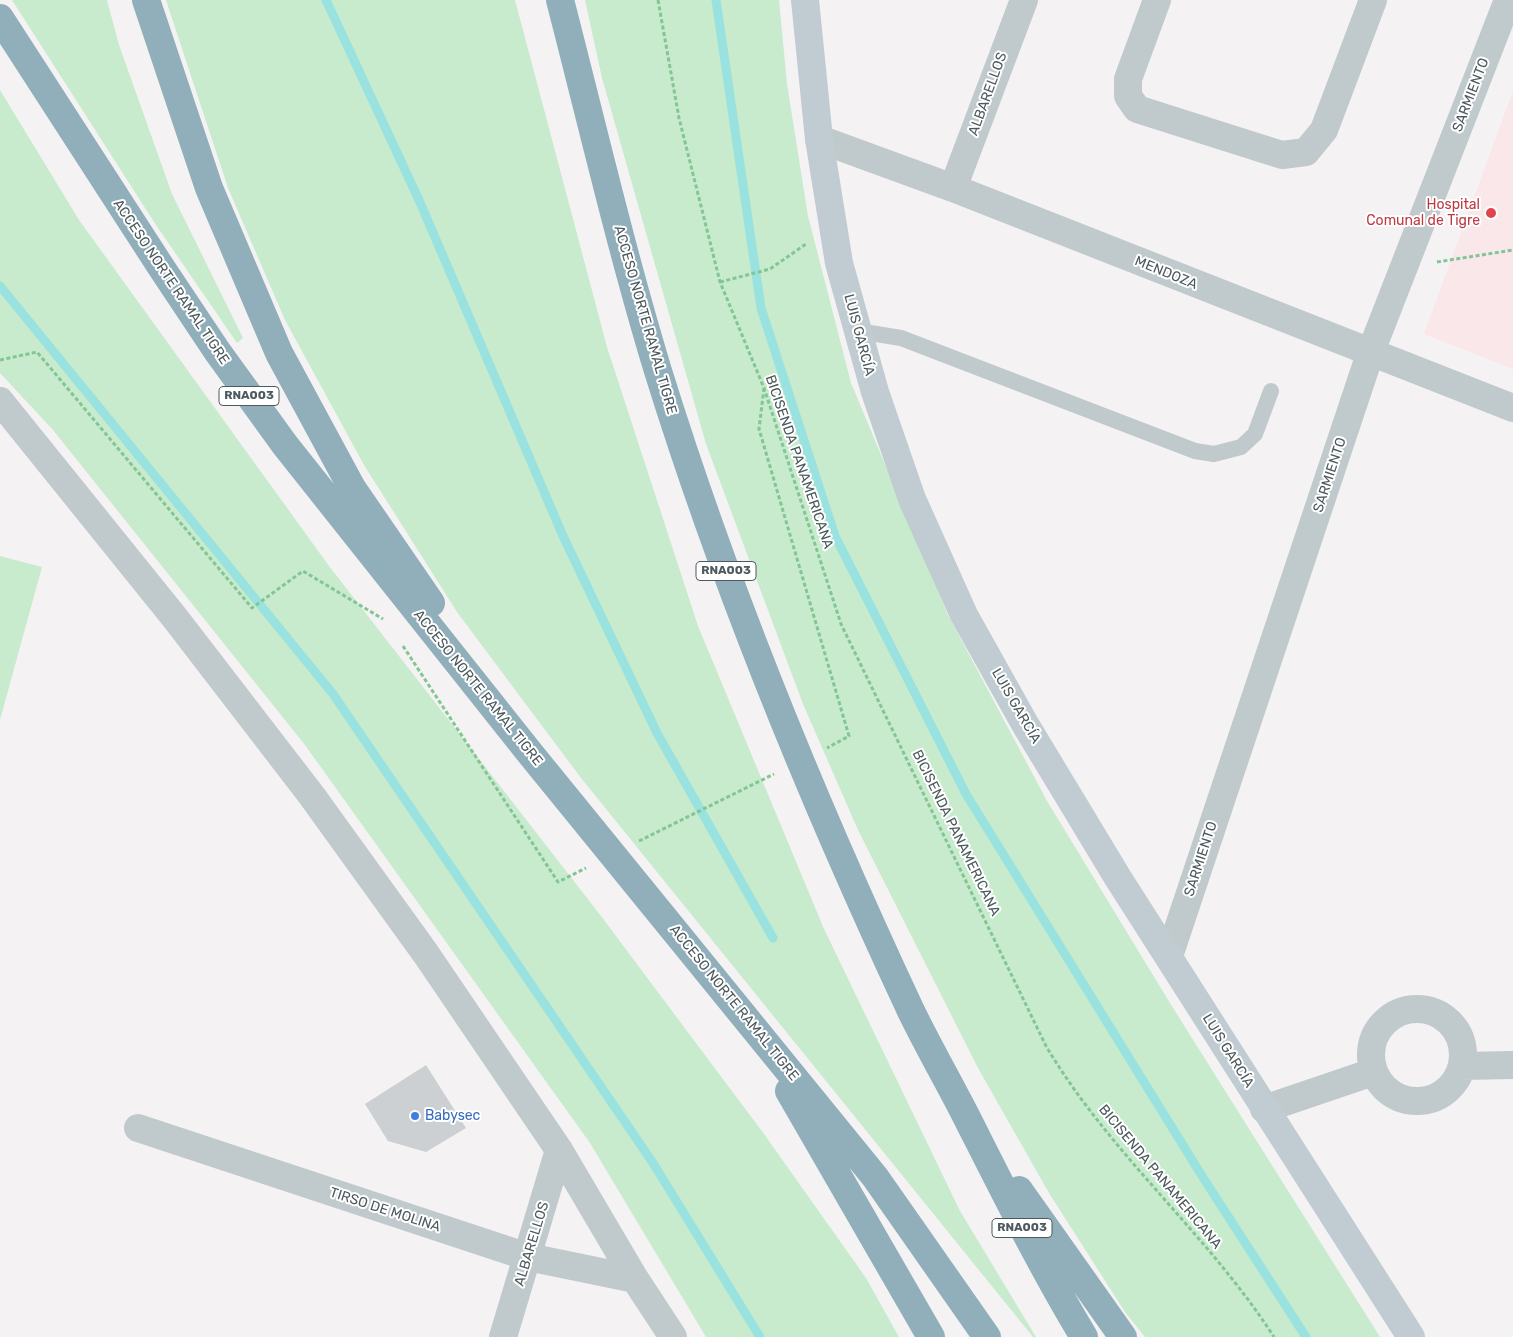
<!DOCTYPE html>
<meta charset="utf-8">
<style>
body{margin:0}
canvas{display:block;background:#f4f2f3}
</style>
<canvas width="1513" height="1337"></canvas>
<script>
const ctx = document.querySelector('canvas').getContext('2d');
ctx.lineJoin = 'round';
function fill(path, color) { ctx.fillStyle = color; ctx.fill(path, 'evenodd'); }
function trace(path, color, width, dash) { ctx.strokeStyle = color; ctx.lineWidth = width; ctx.lineCap = dash ? 'butt' : 'round'; ctx.setLineDash(dash || []); ctx.stroke(path); }
function drawText(font, color, halo, rows, align = 'center') {
  ctx.font = font + ' Rubik,sans-serif'; ctx.lineWidth = 4; ctx.setLineDash([]); ctx.textBaseline = 'middle'; ctx.strokeStyle = halo; ctx.fillStyle = color; for (const [text, x, y, turn = 0] of rows) {
    ctx.save(); ctx.translate(x, y); ctx.rotate((+turn || 0) * Math.PI / 180); ctx.textAlign = isNaN(turn) ? turn : align; if (halo) ctx.strokeText(text, 0, 0); ctx.fillText(text, 0, 0); ctx.restore();
  }
}
const medical = new Path2D(`
 M1513 91V369L1424 334Z`);
const green = new Path2D(`
 M12 0H107L119 45 172 194 243 338 237 343 154 222Z
 M166 0H515L607 347 698 626 824 929 960 1211 1036 1337H1033L581 778 457 612 364 465 285 320 228 188Z
 M585 0H779L787 84 808 216 851 383 948 615 1047 801 1173 1008 1380 1337H1145L1125 1312 1049 1193 978 1068 858 830 803 704 706 444 602 78Z
 M0 90 79 220 329 566 601 916 764 1134 866 1278 899 1337H706L590 1143 305 745 53 430 0 373Z
 M0 556 42 567 0 720Z`);
const stream = new Path2D(`
 M326 0 419 200 563 536 657 733 773 938
 M716 0 761 308 835 536 966 794 1202 1176 1306 1337
 M0 286 333 694 653 1163 760 1337`);
const building = new Path2D(`
 M426 1065 466 1128 426 1152 388 1141 365 1104Z`);
const path = new Path2D(`
 M658 0 679 118 720 282 764 388 841 624 1046 1046C1110 1154 1207 1233 1274 1337
 M1437 262 1513 250
 M720 282 770 269 806 244
 M0 360 37 352 252 608 303 571 383 619
 M764 388 759 429 849 736 827 748
 M403 646 558 882 586 868
 M639 841 774 774`);
const lane = new Path2D(`
 M858 331 901 338 1195 451 1214 454 1241 447 1255 434 1271 391`);
const street = new Path2D(`
 M1157 0 1128 79V96L1137 109 1282 155 1306 152 1324 130 1373 0
 M819 139 953 188 1513 408
 M953 188 1024 0
 M0 401 175 618 312 796 426 954 559 1150 635 1279 673 1337
 M1169 956 1370 354 1508 0
 M1371 1055a46 46 0 1 1 92 0a46 46 0 1 1-92 0Z
 M1462 1066 1513 1065
 M1264 1109 1373 1072
 M138 1128 528 1257 635 1279
 M503 1337 559 1150`);
const secondary = new Path2D(`
 M805 0 819 139 839 263 875 392 912 499 964 615 1025 724 1118 878 1411 1337`);
const highway = new Path2D(`
 M146 0 209 188 279 353 352 488 431 603
 M560 0C592 124 621 249 658 371 726 590 814 804 911 1011 928 1046 947 1079 965 1114 1003 1189 1040 1264 1084 1337
 M0 18 161 267 217 351 285 445 529 752 875 1177 987 1337
 M789 1091 931 1337
 M1019 1190 1123 1337`);
const markers = [
 [1491,213,6,"#e0444e"],
 [415,1116,5,"#3f7fe0"]
];
const shields = [
 [249,396,60],
 [726,571,60],
 [1022,1228,60]
];
const shieldNames = [
 ["RNA003",249,396],
 ["RNA003",726,571],
 ["RNA003",1022,1228]
];
const streetNames = [
 ["ALBARELLOS",988,94,-70],
 ["SARMIENTO",1471,95,-69],
 ["MENDOZA",1166,273,22],
 ["ACCESO NORTE RAMAL TIGRE",171,282,56],
 ["ACCESO NORTE RAMAL TIGRE",645,320,74],
 ["LUIS GARCÍA",859,335,75],
 ["BICISENDA PANAMERICANA",799,462,71],
 ["SARMIENTO",1330,475,-72],
 ["ACCESO NORTE RAMAL TIGRE",478,688,51],
 ["LUIS GARCÍA",1016,706,60],
 ["BICISENDA PANAMERICANA",956,833,64],
 ["SARMIENTO",1201,859,-72],
 ["ACCESO NORTE RAMAL TIGRE",734,1003,51],
 ["LUIS GARCÍA",1228,1051,58],
 ["BICISENDA PANAMERICANA",1160,1177,50],
 ["TIRSO DE MOLINA",385,1210,18],
 ["ALBARELLOS",532,1244,-73]
];
const healthNames = [
 ["Hospital",1480,205],
 ["Comunal de Tigre",1480,221]
];
const shopNames = [
 ["Babysec",425,1116]
];
fill(medical, '#f9e7ea');
fill(green, '#c7ebcc');
trace(stream, '#9ae2df', 9);
fill(building, '#cdd0d2');
trace(path, '#83c594', 3, [4, 2.5]);
trace(lane, '#c0c9cc', 16);
trace(street, '#c0c9cc', 28);
trace(secondary, '#c0ccd1', 28);
trace(highway, '#90afba', 28);
for (const [x, y, r, color] of markers) { const dot = new Path2D(); dot.arc(x, y, r, 0, 2 * Math.PI); ctx.fillStyle = color; ctx.fill(dot); trace(dot, '#fff', 2); }
for (const [x, y, w] of shields) { const box = new Path2D(); box.roundRect(x - w / 2, y - 9.5, w, 19, 4); ctx.fillStyle = '#fff'; ctx.fill(box); trace(box, '#4c595d', 1); }
drawText('bold 12px', '#4c595d', null, shieldNames);
drawText('14px', '#4c595d', '#fff', streetNames);
drawText('14px', '#be3a42', '#fff', healthNames, 'right');
drawText('14px', '#366cbe', '#fff', shopNames, 'left');
</script>
